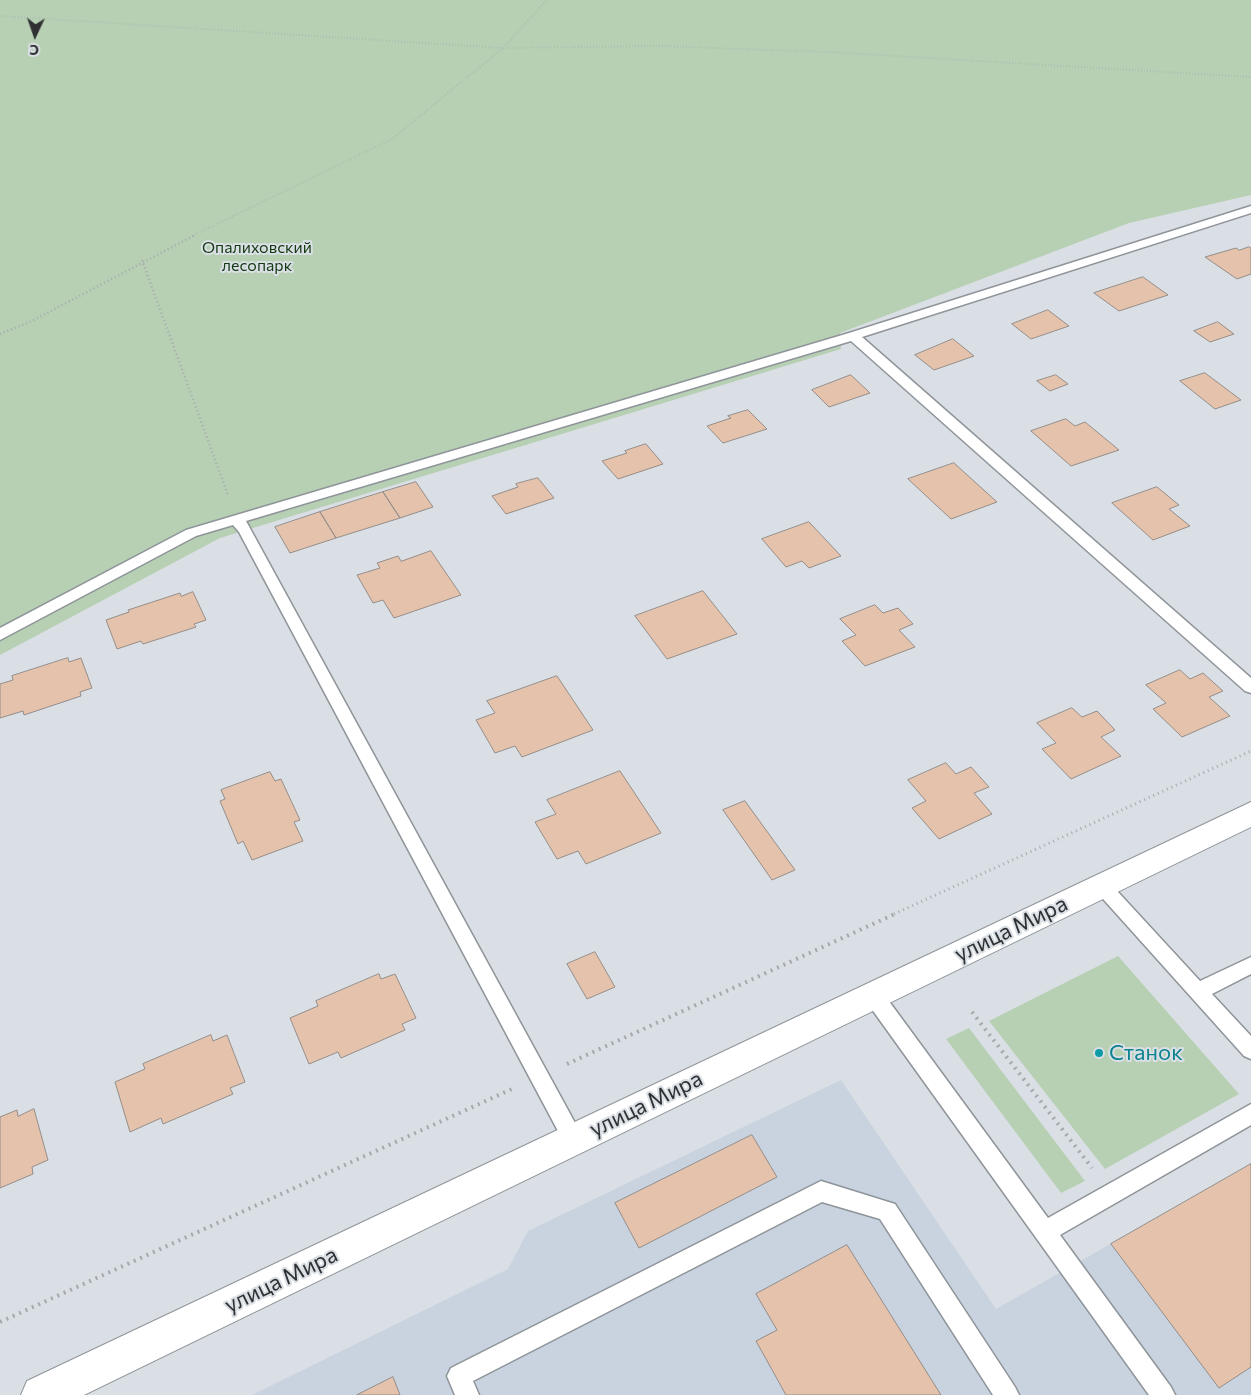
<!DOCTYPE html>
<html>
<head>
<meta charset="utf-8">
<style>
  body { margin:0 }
  #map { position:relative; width:1251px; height:1395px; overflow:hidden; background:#dadfe5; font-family:Commissioner,sans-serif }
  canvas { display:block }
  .north { position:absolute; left:10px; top:10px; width:50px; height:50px; -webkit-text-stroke:4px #dadfe5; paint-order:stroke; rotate:183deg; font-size:14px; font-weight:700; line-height:20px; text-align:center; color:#2e3032 }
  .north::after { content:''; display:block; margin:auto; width:18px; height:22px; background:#2e3032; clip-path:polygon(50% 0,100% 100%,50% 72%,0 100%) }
</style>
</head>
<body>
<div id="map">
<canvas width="1251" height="1395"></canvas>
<div class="north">С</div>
</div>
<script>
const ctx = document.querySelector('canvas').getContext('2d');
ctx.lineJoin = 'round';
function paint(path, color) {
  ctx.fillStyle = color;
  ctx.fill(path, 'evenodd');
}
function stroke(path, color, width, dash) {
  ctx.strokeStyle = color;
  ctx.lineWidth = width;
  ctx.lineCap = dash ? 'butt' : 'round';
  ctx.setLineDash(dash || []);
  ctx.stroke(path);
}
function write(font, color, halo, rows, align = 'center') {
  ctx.font = font + ' Commissioner,sans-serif';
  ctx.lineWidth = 4;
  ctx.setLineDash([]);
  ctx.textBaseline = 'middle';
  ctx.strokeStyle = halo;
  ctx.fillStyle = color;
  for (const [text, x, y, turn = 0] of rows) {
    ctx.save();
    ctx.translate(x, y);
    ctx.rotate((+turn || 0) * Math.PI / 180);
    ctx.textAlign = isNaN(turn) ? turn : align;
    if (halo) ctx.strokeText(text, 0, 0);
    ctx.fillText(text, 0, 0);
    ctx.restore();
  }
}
const built = new Path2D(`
  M 841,1080 L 996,1309 L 1251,1164 L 1251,1395 L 252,1395 L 508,1269 L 528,1231 Z`);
const green = new Path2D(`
  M 0,0 L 1251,0 L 1251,195 L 1129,223 L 840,333 L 841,349 L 220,538 L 0,655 Z
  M 1118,956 L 1239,1094 L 1105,1169 L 989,1021 Z
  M 969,1028 L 1085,1181 L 1061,1193 L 946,1039 Z`);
const building = new Path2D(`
  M 1249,247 L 1251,248 L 1251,274 L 1237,279 L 1205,257 L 1236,248 L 1239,250 Z
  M 1143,277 L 1168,295 L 1119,311 L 1094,293 Z
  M 1048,310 L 1069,326 L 1031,339 L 1012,324 Z
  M 1218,322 L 1234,334 L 1210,342 L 1194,331 Z
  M 953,339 L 974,356 L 934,370 L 915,355 Z
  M 1205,373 L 1241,400 L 1215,409 L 1180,381 Z
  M 851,375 L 870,393 L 829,407 L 812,390 Z
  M 1056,375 L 1068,384 L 1050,391 L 1037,381 Z
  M 748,410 L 767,429 L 723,443 L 707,426 L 731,418 L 728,416 Z
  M 1066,419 L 1075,426 L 1085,422 L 1119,450 L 1071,466 L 1031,431 Z
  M 646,444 L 663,464 L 618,479 L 602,461 L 627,453 L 625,451 Z
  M 954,463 L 997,502 L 951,519 L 908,479 Z
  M 538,478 L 554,498 L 506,514 L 492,496 L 518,487 L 516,484 Z
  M 416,482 L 433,507 L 400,518 L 383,492 Z
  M 1157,487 L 1179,505 L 1169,509 L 1190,526 L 1153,540 L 1112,503 Z
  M 383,492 L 400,518 L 336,538 L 320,512 Z
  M 320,512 L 336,538 L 290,553 L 275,527 Z
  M 809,522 L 841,556 L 809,568 L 802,561 L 786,567 L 762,539 Z
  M 431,551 L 461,595 L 394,618 L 383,600 L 373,603 L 357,575 L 380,568 L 377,563 L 398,556 L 401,561 Z
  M 703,591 L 737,634 L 667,659 L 635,616 Z
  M 193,592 L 206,620 L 194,624 L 196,627 L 143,644 L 141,641 L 117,649 L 106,620 L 129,612 L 128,610 L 180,593 L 181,596 Z
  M 875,605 L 883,613 L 898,608 L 913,624 L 899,630 L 915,647 L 865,666 L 842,641 L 856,635 L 840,619 Z
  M 68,658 L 69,662 L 81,658 L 92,688 L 80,692 L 81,696 L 24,715 L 23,711 L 0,718 L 0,684 L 13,680 L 12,676 Z
  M 1180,670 L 1190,679 L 1203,673 L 1223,691 L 1209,697 L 1230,716 L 1182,737 L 1153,709 L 1166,703 L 1146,685 Z
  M 557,676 L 593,730 L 522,757 L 515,746 L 495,753 L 476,720 L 495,713 L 487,701 Z
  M 1072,708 L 1082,717 L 1097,711 L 1115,730 L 1101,737 L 1121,756 L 1071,779 L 1042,749 L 1056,743 L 1037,723 Z
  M 946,763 L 956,774 L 971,767 L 989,787 L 974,793 L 992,814 L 939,839 L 912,808 L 926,801 L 908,780 Z
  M 620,771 L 661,833 L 586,864 L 578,851 L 557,859 L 535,822 L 556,814 L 547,800 Z
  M 270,772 L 275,781 L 281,779 L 300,820 L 294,822 L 303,841 L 252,860 L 243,841 L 238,844 L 220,801 L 225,799 L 221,790 Z
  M 745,801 L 795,870 L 772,880 L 723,810 Z
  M 595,952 L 615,987 L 587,999 L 567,964 Z
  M 379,974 L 381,979 L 395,974 L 416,1018 L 402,1024 L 405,1030 L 341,1058 L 338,1052 L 309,1064 L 290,1018 L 318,1006 L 316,1001 Z
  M 211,1035 L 213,1041 L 227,1035 L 245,1082 L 230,1088 L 233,1094 L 163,1124 L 161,1118 L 130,1132 L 115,1082 L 145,1069 L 143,1064 Z
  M 34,1109 L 48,1160 L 32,1167 L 33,1174 L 0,1188 L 0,1117 L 17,1110 L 18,1116 Z
  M 752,1135 L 777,1177 L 639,1248 L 615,1203 Z
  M 1251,1164 L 1251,1367 L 1219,1388 L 1111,1244 Z
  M 847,1245 L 941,1395 L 786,1395 L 756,1341 L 777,1330 L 756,1294 Z
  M 393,1377 L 400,1395 L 357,1395 Z`);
const pathFar3 = new Path2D(`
  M 0,16 L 503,48 L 658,46 L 828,52 L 1251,77
  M 192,236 L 392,139 L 503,48 L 547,0`);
const pathFar2 = new Path2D(`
  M 142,260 L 228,495
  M 0,334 L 32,321 L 195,235`);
const pathFar1 = new Path2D(`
  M 894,914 L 1251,751`);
const path = new Path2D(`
  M 972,1012 L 1092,1168
  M 567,1064 L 897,913
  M 0,1322 L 512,1089`);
const service = new Path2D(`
  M 1251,206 L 1251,213 L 862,337 L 1251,678 L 1251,693 L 1245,691 L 851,341 L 246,521 L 580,1132 L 583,1139 L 580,1146 L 573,1149 L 566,1146 L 239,532 L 233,525 L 196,536 L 0,640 L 0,628 L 186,530 L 849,333 Z
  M 1101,878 L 1107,880 L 1200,981 L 1251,957 L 1251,974 L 1212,994 L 1251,1036 L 1251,1059 L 1244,1056 L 1095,890 L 1092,885 L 1095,880 Z
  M 873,987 L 880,989 L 1048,1218 L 1251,1104 L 1251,1125 L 1060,1235 L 1171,1387 L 1175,1395 L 1149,1395 L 866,1001 L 863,995 L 866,989 Z
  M 821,1181 L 895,1204 L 1015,1387 L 1019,1395 L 993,1395 L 880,1219 L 822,1202 L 473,1381 L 479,1395 L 455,1395 L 447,1376 L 451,1368 Z`);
const tertiary = new Path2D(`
  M 1251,802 L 1251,827 L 84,1395 L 21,1395 L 27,1381 Z`);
const markers = [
  [1099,1053,5,"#0f9aa8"]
];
const farParknames = [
  ["Опалиховский",257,248],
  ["лесопарк",257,266]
];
const nearStreetnames = [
  ["улица Мира",1011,929,-26],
  ["улица Мира",646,1104,-26],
  ["улица Мира",281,1280,-26]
];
const nearCulturenames = [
  ["Станок",1109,1053]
];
paint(built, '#c8d3df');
paint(green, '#b7d0b4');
paint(building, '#e5c2ab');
stroke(building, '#948d89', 1);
stroke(service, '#8e9499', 3);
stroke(tertiary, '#8e9499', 2);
stroke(pathFar3, '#a5a9ae', 2, [0.5, 2.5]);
stroke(pathFar2, '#a5a9ae', 2.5, [1, 3]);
stroke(pathFar1, '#a5a9ae', 3, [1, 4]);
stroke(path, '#a5a9ae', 4, [2, 5]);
paint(service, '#fff');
paint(tertiary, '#fff');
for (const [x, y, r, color] of markers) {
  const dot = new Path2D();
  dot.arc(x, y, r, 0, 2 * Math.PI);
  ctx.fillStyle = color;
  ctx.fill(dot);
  stroke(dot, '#dadfe5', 2);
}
write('16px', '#143a11', '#dadfe5', farParknames);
write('22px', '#2e3032', '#dadfe5', nearStreetnames);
write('22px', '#0d838f', '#dadfe5', nearCulturenames, 'left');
</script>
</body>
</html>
